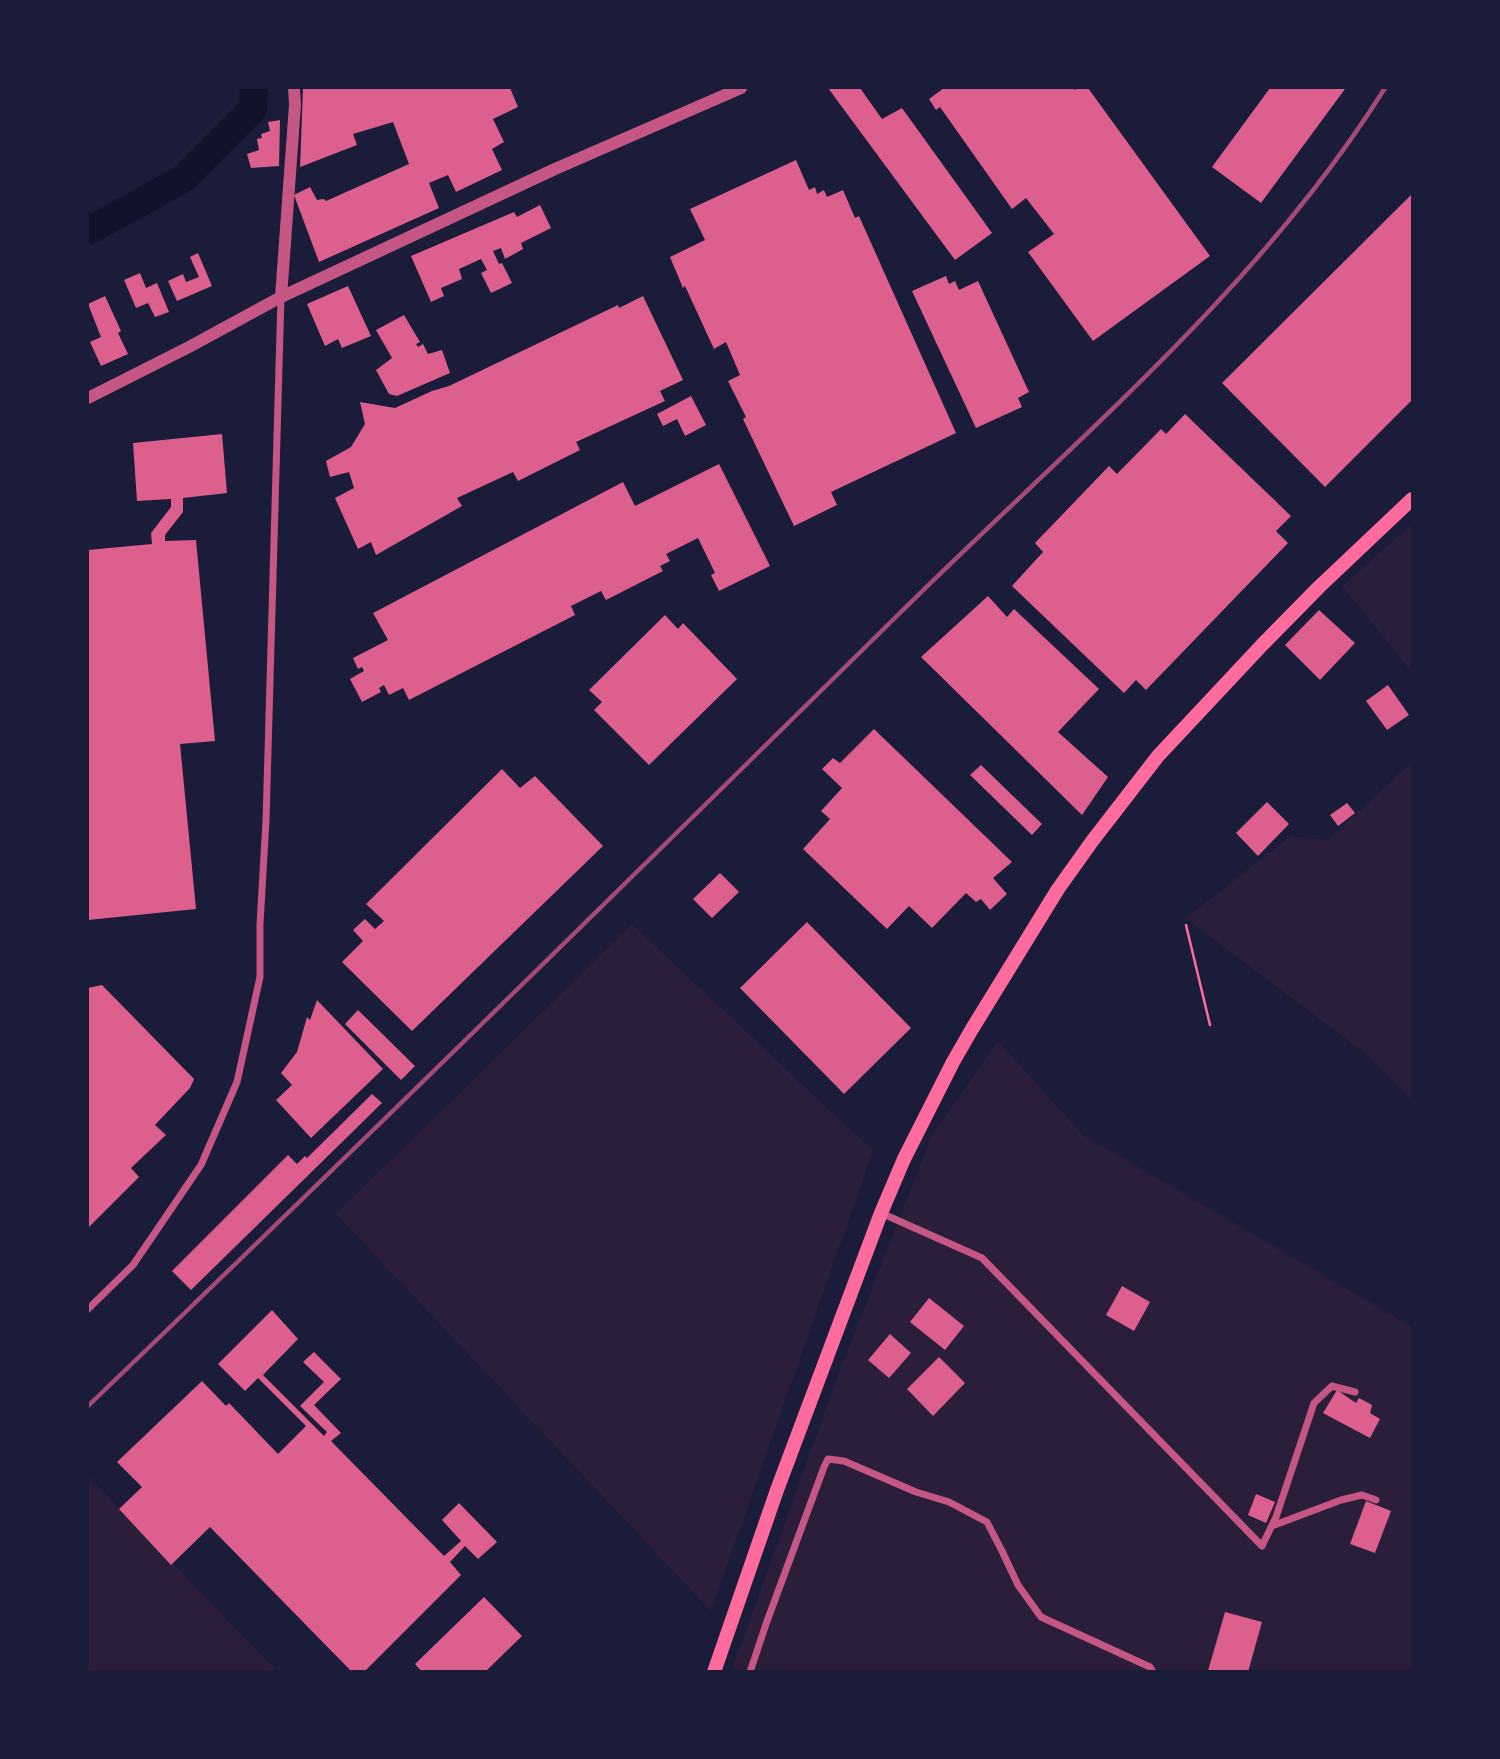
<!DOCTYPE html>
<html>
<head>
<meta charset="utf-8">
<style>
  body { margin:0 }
  #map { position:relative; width:1500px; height:1759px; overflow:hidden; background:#1b1b3a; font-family:Spectral,serif }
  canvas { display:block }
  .frame { position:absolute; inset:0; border:89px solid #1b1b3a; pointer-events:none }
</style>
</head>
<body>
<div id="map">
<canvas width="1500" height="1759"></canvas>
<div class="frame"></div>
</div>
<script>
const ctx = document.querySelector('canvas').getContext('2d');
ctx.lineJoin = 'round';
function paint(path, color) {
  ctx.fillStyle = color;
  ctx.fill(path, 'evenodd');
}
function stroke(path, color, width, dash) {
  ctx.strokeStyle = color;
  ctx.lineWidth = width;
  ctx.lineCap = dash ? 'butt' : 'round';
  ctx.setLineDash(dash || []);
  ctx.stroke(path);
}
const green = new Path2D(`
  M 1412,524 L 1412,672 L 1342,586 Z
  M 1412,762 L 1412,1101 L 1368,1056 L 1186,918 L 1291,836 L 1328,840 Z
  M 632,924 L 873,1151 L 711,1611 L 336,1214 Z
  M 998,1041 L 1083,1135 L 1412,1327 L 1412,1671 L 731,1672 L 838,1375 L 932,1135 Z
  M 88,1476 L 277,1671 L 88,1671 Z`);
const river = new Path2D(`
  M 88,231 L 183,179 L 253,109 L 254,88`);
const building = new Path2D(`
  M 303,88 L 510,88 L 518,107 L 493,119 L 504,142 L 492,149 L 502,170 L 456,192 L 448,175 L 429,183 L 439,208 L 319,262 L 294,195 L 310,187 L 317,200 L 324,199 L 326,201 L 409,164 L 393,122 L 353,134 L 357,145 L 300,167 Z
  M 828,88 L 860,88 L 882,119 L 902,108 L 992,233 L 955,260 Z
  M 944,88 L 1073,88 L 1075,90 L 1078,88 L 1088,88 L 1210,256 L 1093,341 L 1028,252 L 1054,234 L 1026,198 L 1012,209 L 940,107 L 936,110 L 929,99 Z
  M 1270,88 L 1343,88 L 1345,89 L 1261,203 L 1212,167 Z
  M 280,120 L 279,166 L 251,168 L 247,154 L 259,150 L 257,139 L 262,138 L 261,134 L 270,131 L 268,122 Z
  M 796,160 L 809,190 L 815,187 L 817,194 L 824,190 L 827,197 L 843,190 L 855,218 L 859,216 L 956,433 L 831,492 L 837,505 L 794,526 L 743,419 L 746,417 L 728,381 L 740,375 L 726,342 L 714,349 L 685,286 L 683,288 L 670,257 L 705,240 L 690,209 Z
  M 1412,194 L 1412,400 L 1325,487 L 1222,383 Z
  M 540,205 L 551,228 L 521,243 L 523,249 L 505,259 L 501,248 L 493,251 L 499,264 L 502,263 L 512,283 L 491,293 L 481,273 L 487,270 L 481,259 L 459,269 L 462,279 L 441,288 L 444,296 L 431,302 L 411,256 L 514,212 L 517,217 Z
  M 198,253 L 212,286 L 177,301 L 168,281 L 183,274 L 186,282 L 199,277 L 190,257 Z
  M 140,273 L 146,288 L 157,283 L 169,312 L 155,317 L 148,303 L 136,308 L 124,280 Z
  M 946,276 L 949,284 L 955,281 L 959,290 L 978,281 L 1029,392 L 1018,398 L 1022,407 L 976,428 L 912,291 Z
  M 348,286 L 371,336 L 342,348 L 338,339 L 325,346 L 307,304 Z
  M 105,296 L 121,331 L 118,333 L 128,354 L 101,366 L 90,342 L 101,337 L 88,304 Z
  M 643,296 L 683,380 L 660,391 L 665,401 L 576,442 L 580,450 L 518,481 L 513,472 L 457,498 L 462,506 L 376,555 L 371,542 L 358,549 L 335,498 L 354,488 L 349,472 L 330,477 L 326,461 L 351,447 L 365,424 L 360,402 L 395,408 L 432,391 L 449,386 L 618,305 L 619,308 Z
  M 404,315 L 420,342 L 416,344 L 418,347 L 423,344 L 428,354 L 442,350 L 450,373 L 397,396 L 389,394 L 376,370 L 392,358 L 376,330 Z
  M 691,396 L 706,425 L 685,436 L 677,419 L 663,426 L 657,414 Z
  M 1185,414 L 1291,516 L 1276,531 L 1288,543 L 1146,690 L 1136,680 L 1124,693 L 1012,586 L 1043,552 L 1035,543 L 1109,466 L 1117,474 L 1161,429 L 1166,434 Z
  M 222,434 L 227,493 L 183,498 L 183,512 L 165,535 L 165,541 L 196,540 L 215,741 L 180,744 L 196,909 L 88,920 L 88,550 L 152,544 L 151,533 L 171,507 L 171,499 L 137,501 L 133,443 Z
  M 719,464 L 770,566 L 719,591 L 711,575 L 715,573 L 698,538 L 666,554 L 670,561 L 660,566 L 663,571 L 606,600 L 601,591 L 571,606 L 575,615 L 409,700 L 403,688 L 389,695 L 384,685 L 379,688 L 381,692 L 362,702 L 350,679 L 364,671 L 362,667 L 358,669 L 353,658 L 388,640 L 373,613 L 623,482 L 635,506 Z
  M 988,596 L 1007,617 L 1014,609 L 1099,689 L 1058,732 L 1108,777 L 1082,815 L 921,657 Z
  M 1319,610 L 1355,643 L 1320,680 L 1285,645 Z
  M 665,615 L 678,629 L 683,623 L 737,679 L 649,765 L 594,710 L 602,702 L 589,690 Z
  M 1388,685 L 1409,715 L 1387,730 L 1366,701 Z
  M 874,729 L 1012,862 L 993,878 L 1007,894 L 990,910 L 981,899 L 976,902 L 966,893 L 932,928 L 909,906 L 887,929 L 803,849 L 830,819 L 821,811 L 842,788 L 822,769 L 833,758 L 840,763 Z
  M 981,765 L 1042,824 L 1032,835 L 970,775 Z
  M 502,769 L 520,788 L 535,776 L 603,846 L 412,1031 L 342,962 L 363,941 L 353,930 L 365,919 L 375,929 L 384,921 L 366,904 Z
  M 1267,802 L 1289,824 L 1258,856 L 1236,833 Z
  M 1347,803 L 1355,813 L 1338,826 L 1330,815 Z
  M 720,873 L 739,892 L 712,918 L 693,899 Z
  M 807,922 L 911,1028 L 844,1094 L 740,988 Z
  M 102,985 L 194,1079 L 190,1088 L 155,1125 L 166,1135 L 131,1168 L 139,1177 L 88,1228 L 88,988 Z
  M 317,1000 L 383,1069 L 311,1138 L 276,1100 L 292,1085 L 281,1073 L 297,1052 L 307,1017 L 310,1020 Z
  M 358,1010 L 415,1066 L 401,1080 L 345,1024 Z
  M 372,1094 L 382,1103 L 191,1290 L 172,1271 L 288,1155 L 297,1164 L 305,1156 L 307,1158 Z
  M 1122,1286 L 1150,1302 L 1134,1331 L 1106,1315 Z
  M 929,1298 L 964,1326 L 945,1350 L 910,1322 Z
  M 272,1310 L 298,1339 L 263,1375 L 324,1436 L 327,1432 L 300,1406 L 324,1382 L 303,1362 L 314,1352 L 341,1379 L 314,1405 L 341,1433 L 331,1441 L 444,1556 L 461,1541 L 442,1520 L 459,1503 L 497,1542 L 478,1559 L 465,1546 L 450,1562 L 461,1575 L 364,1672 L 352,1672 L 210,1527 L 171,1565 L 119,1509 L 142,1487 L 117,1462 L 202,1381 L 226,1406 L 229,1403 L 278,1454 L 306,1426 L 258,1378 L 245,1391 L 218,1364 Z
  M 890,1334 L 911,1353 L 889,1378 L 868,1360 Z
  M 939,1357 L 965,1383 L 933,1416 L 907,1389 Z
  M 1337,1390 L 1356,1403 L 1359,1398 L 1372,1405 L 1370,1413 L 1380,1419 L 1370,1438 L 1323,1413 Z
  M 1256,1494 L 1275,1502 L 1266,1523 L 1248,1515 Z
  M 1366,1501 L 1391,1511 L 1375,1553 L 1350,1544 Z
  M 484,1597 L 522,1636 L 485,1672 L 422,1672 L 415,1664 Z
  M 1225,1612 L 1262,1622 L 1248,1672 L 1208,1671 Z`);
const path = new Path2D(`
  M 1186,925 L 1210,1025`);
const minor = new Path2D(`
  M 881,1213 L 982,1258 L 1262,1546 L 1276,1517 L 1314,1403 L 1332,1386 L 1355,1392
  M 88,1309 L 133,1265 L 201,1165 L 237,1082 L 260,977 L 260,924 L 266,821 L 281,297
  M 1272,1526 L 1341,1500 L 1362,1495 L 1376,1500
  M 750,1672 L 766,1624 L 824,1467 L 828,1459 L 844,1461 L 916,1492 L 949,1502 L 987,1522 L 1002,1551 L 1018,1585 L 1041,1617 L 1150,1667 L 1153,1672`);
const tertiary = new Path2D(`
  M 281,297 L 295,105 L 294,88
  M 88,398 L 189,347 L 281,297 L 555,169 L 741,88`);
const secondary = new Path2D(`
  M 714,1672 L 777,1490 L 881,1213 L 904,1159 L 953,1062 L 972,1029 L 1058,889 L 1093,840 L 1158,756 L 1262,645 L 1319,587 L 1412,499`);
const rail = new Path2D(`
  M 88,1406 C 363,1142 635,874 907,606 C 1074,441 1259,289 1385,88`);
paint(green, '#2a1e3b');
stroke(river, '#12122b', 28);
paint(building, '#dd5f8e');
stroke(path, '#ff6b9d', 2.5);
stroke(minor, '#c65784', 7);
stroke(tertiary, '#c65784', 12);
stroke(secondary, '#ff6b9d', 14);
stroke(rail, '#a44b75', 4.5);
</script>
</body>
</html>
